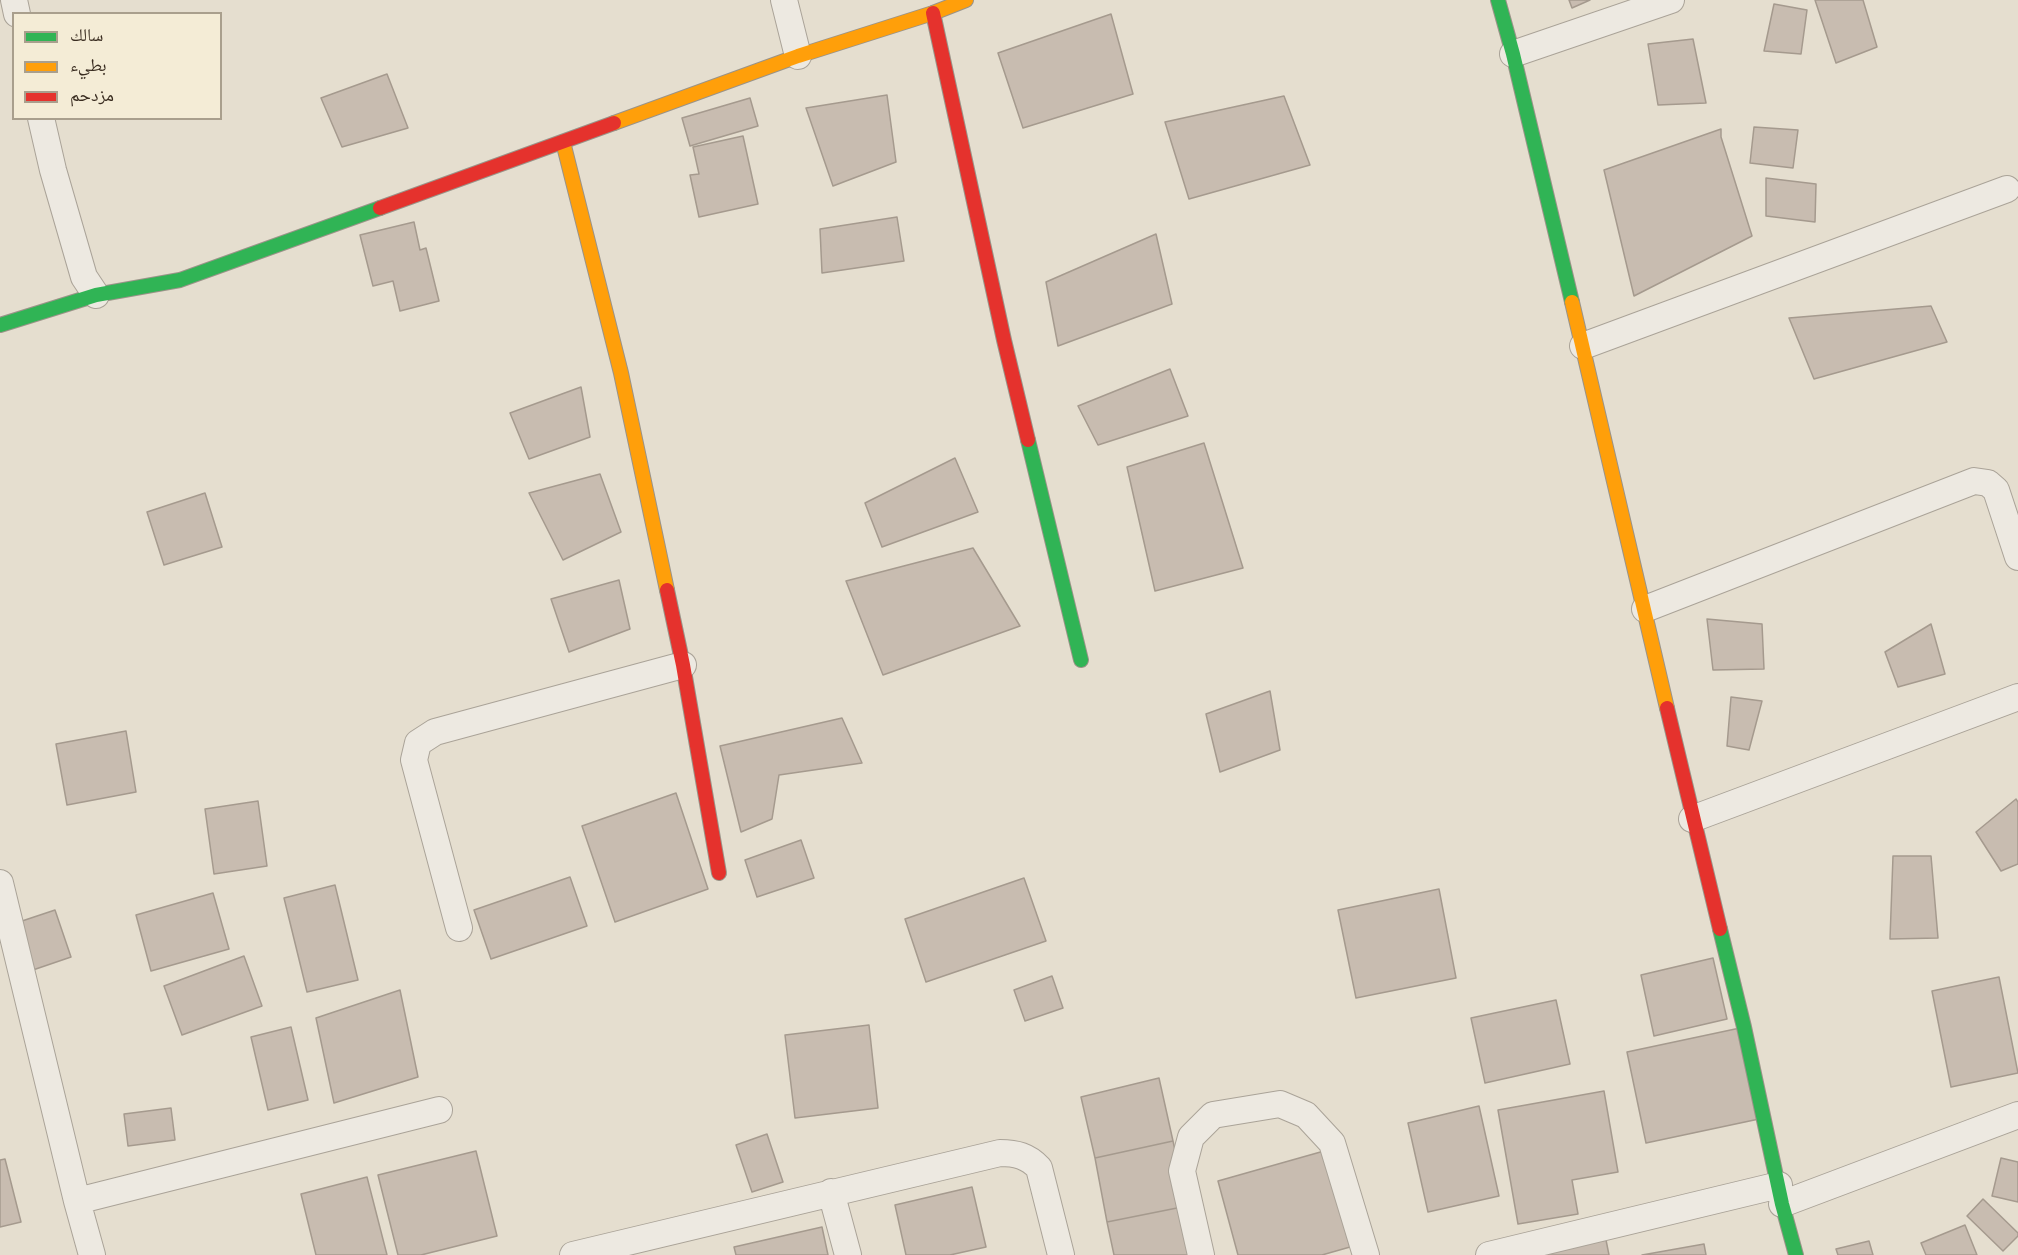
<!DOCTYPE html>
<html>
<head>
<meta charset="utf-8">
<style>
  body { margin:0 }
  #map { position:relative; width:2018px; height:1255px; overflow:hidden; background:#e5decf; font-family:Merriweather,"Noto Naskh Arabic",serif }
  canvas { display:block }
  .legend { position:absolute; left:12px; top:12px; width:210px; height:108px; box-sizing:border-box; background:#f4ecd6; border:2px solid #a99f8d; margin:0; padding:8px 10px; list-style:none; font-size:18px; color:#392c20 }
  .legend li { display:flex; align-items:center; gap:12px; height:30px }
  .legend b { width:30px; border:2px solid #a99f8d }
</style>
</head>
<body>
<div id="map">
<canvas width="2018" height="1255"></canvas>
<ul class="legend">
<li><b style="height:8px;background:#30b455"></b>سالك</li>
<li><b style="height:8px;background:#ff9f0a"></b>بطيء</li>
<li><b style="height:8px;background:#e5322d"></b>مزدحم</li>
</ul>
</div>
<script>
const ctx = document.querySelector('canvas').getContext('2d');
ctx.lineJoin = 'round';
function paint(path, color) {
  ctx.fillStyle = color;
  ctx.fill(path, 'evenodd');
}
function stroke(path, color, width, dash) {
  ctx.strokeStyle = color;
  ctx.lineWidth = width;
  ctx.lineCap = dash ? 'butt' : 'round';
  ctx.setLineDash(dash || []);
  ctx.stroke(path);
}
const building = new Path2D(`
  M 1569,0 L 1590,0 L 1572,8 Z
  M 1815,0 L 1863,0 L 1877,47 L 1836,63 Z
  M 1774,4 L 1807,10 L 1801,54 L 1764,51 Z
  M 1111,14 L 1133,94 L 1023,128 L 998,53 Z
  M 1693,39 L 1706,103 L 1658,105 L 1648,44 Z
  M 387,74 L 408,128 L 342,147 L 321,98 Z
  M 887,95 L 896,162 L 833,186 L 806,108 Z
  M 1284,96 L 1310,165 L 1189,199 L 1165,122 Z
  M 750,98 L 758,126 L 690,146 L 682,118 Z
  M 1754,127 L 1798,130 L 1793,168 L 1750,163 Z
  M 1721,129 L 1721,137 L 1752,236 L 1634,296 L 1604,170 Z
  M 743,136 L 758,204 L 699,217 L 690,175 L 699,174 L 693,147 Z
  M 1766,178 L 1816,184 L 1815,222 L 1766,216 Z
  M 897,217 L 904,261 L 822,273 L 820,229 Z
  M 414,222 L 420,250 L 426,248 L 439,301 L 400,311 L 393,281 L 373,286 L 360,235 Z
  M 1156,234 L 1172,304 L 1058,346 L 1046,282 Z
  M 1931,306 L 1947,342 L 1814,379 L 1789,318 Z
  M 1170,369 L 1188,416 L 1098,445 L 1078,406 Z
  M 581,387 L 590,437 L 529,459 L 510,413 Z
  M 1204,443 L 1243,568 L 1155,591 L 1127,467 Z
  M 955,458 L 978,512 L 882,547 L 865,503 Z
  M 600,474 L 621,532 L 563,560 L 529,493 Z
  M 205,493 L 222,547 L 164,565 L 147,512 Z
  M 973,548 L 1020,626 L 883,675 L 846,581 Z
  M 619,580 L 630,629 L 569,652 L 551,599 Z
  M 1707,619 L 1762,624 L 1764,669 L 1713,670 Z
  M 1931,624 L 1945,674 L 1898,687 L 1885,652 Z
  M 1270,691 L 1280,750 L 1220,772 L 1206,714 Z
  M 1731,697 L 1762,701 L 1749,750 L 1727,746 Z
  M 842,718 L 862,763 L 779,775 L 772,819 L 741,832 L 720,746 Z
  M 126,731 L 136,792 L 67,805 L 56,744 Z
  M 676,793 L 708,889 L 615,922 L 582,826 Z
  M 2016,799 L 2018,802 L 2018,864 L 2001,871 L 1976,832 Z
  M 258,801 L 267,866 L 214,874 L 205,809 Z
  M 801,840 L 814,878 L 757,897 L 745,860 Z
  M 1893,856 L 1931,856 L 1938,938 L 1890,939 Z
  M 570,877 L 587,926 L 491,959 L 474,910 Z
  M 1024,878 L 1046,941 L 926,982 L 905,919 Z
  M 335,885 L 358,980 L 307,992 L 284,898 Z
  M 1439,889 L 1456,978 L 1356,998 L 1338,910 Z
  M 213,893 L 229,949 L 151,971 L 136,915 Z
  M 55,910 L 71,957 L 30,971 L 13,924 Z
  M 244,956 L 262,1006 L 182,1035 L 164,986 Z
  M 1713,958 L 1727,1019 L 1654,1036 L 1641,975 Z
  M 1052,976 L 1063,1008 L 1025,1021 L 1014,990 Z
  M 1999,977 L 2018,1073 L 1951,1087 L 1932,991 Z
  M 400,990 L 418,1077 L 334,1103 L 316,1018 Z
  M 1556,1000 L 1570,1064 L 1485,1083 L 1471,1018 Z
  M 869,1025 L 878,1108 L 795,1118 L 785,1035 Z
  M 291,1027 L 308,1100 L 268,1110 L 251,1037 Z
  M 1740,1028 L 1759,1119 L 1646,1143 L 1627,1052 Z
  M 1159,1078 L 1173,1141 L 1095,1158 L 1081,1097 Z
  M 1604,1091 L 1618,1172 L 1572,1180 L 1578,1214 L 1518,1224 L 1498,1110 Z
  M 1479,1106 L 1499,1196 L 1428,1212 L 1408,1123 Z
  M 171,1108 L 175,1140 L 128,1146 L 124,1114 Z
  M 767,1134 L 783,1182 L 752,1192 L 736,1145 Z
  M 1173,1141 L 1187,1206 L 1107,1222 L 1095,1158 Z
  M 476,1151 L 497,1236 L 421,1255 L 398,1255 L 378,1175 Z
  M 1324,1151 L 1350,1247 L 1322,1255 L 1238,1255 L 1218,1181 Z
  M 2001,1158 L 2018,1162 L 2018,1202 L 1992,1196 Z
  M 5,1159 L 21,1222 L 0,1227 L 0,1160 Z
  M 367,1177 L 387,1255 L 316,1255 L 301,1194 Z
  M 972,1187 L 986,1247 L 950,1255 L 906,1255 L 895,1205 Z
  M 1983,1199 L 2018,1233 L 2018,1236 L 2003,1251 L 1967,1216 Z
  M 1187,1206 L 1196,1255 L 1114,1255 L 1107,1222 Z
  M 1965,1225 L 1977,1255 L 1926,1255 L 1921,1243 Z
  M 822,1227 L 828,1255 L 736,1255 L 734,1247 Z
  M 1606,1240 L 1609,1255 L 1530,1255 Z
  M 1869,1241 L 1873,1255 L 1838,1255 L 1836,1249 Z
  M 1704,1244 L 1706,1255 L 1642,1255 Z`);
const street = new Path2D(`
  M 14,0 L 17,14
  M 784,0 L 798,56
  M 1513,54 L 1671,0
  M 41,118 L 53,170 L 84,277 L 96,295
  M 1583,346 L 2007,189
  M 1645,609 L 1974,481 L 1988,483 L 1996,490 L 2018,557
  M 1692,819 L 2018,697
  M 0,883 L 77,1201 L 92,1255
  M 459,928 L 414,760 L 418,743 L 435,732 L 683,665
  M 831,1192 L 848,1255
  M 77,1201 L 439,1110
  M 1782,1204 L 2018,1115
  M 573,1255 L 1000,1153 C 1016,1153 1028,1156 1039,1168 L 1061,1255
  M 1201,1255 L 1182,1171 L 1191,1137 L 1213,1115 L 1280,1104 L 1306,1115 L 1332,1143 L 1366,1255
  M 1489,1255 L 1779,1185`);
const fast = new Path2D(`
  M 1498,0 L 1513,54 L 1572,302
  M 0,325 L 96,295 L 180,280 L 380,208
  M 1028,440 L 1081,660
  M 1720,929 L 1744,1027 L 1782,1204 L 1796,1255`);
const slow = new Path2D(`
  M 614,123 L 798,56 L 933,13 L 966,0
  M 563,142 L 621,373 L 667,590
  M 1572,302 L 1667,708`);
const jam = new Path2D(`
  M 933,13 L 1004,340 L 1028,440
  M 380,208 L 614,123
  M 667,590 L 683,665 L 719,873
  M 1667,708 L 1720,929`);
paint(building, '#c8bcb0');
stroke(building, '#a59a8e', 1.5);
stroke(street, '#aaa398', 28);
stroke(fast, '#9a9388', 16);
stroke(slow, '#9a9388', 16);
stroke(jam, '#9a9388', 16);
stroke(street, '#ede9e1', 26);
stroke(fast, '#30b455', 14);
stroke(slow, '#ff9f0a', 14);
stroke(jam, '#e5322d', 14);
</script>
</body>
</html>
